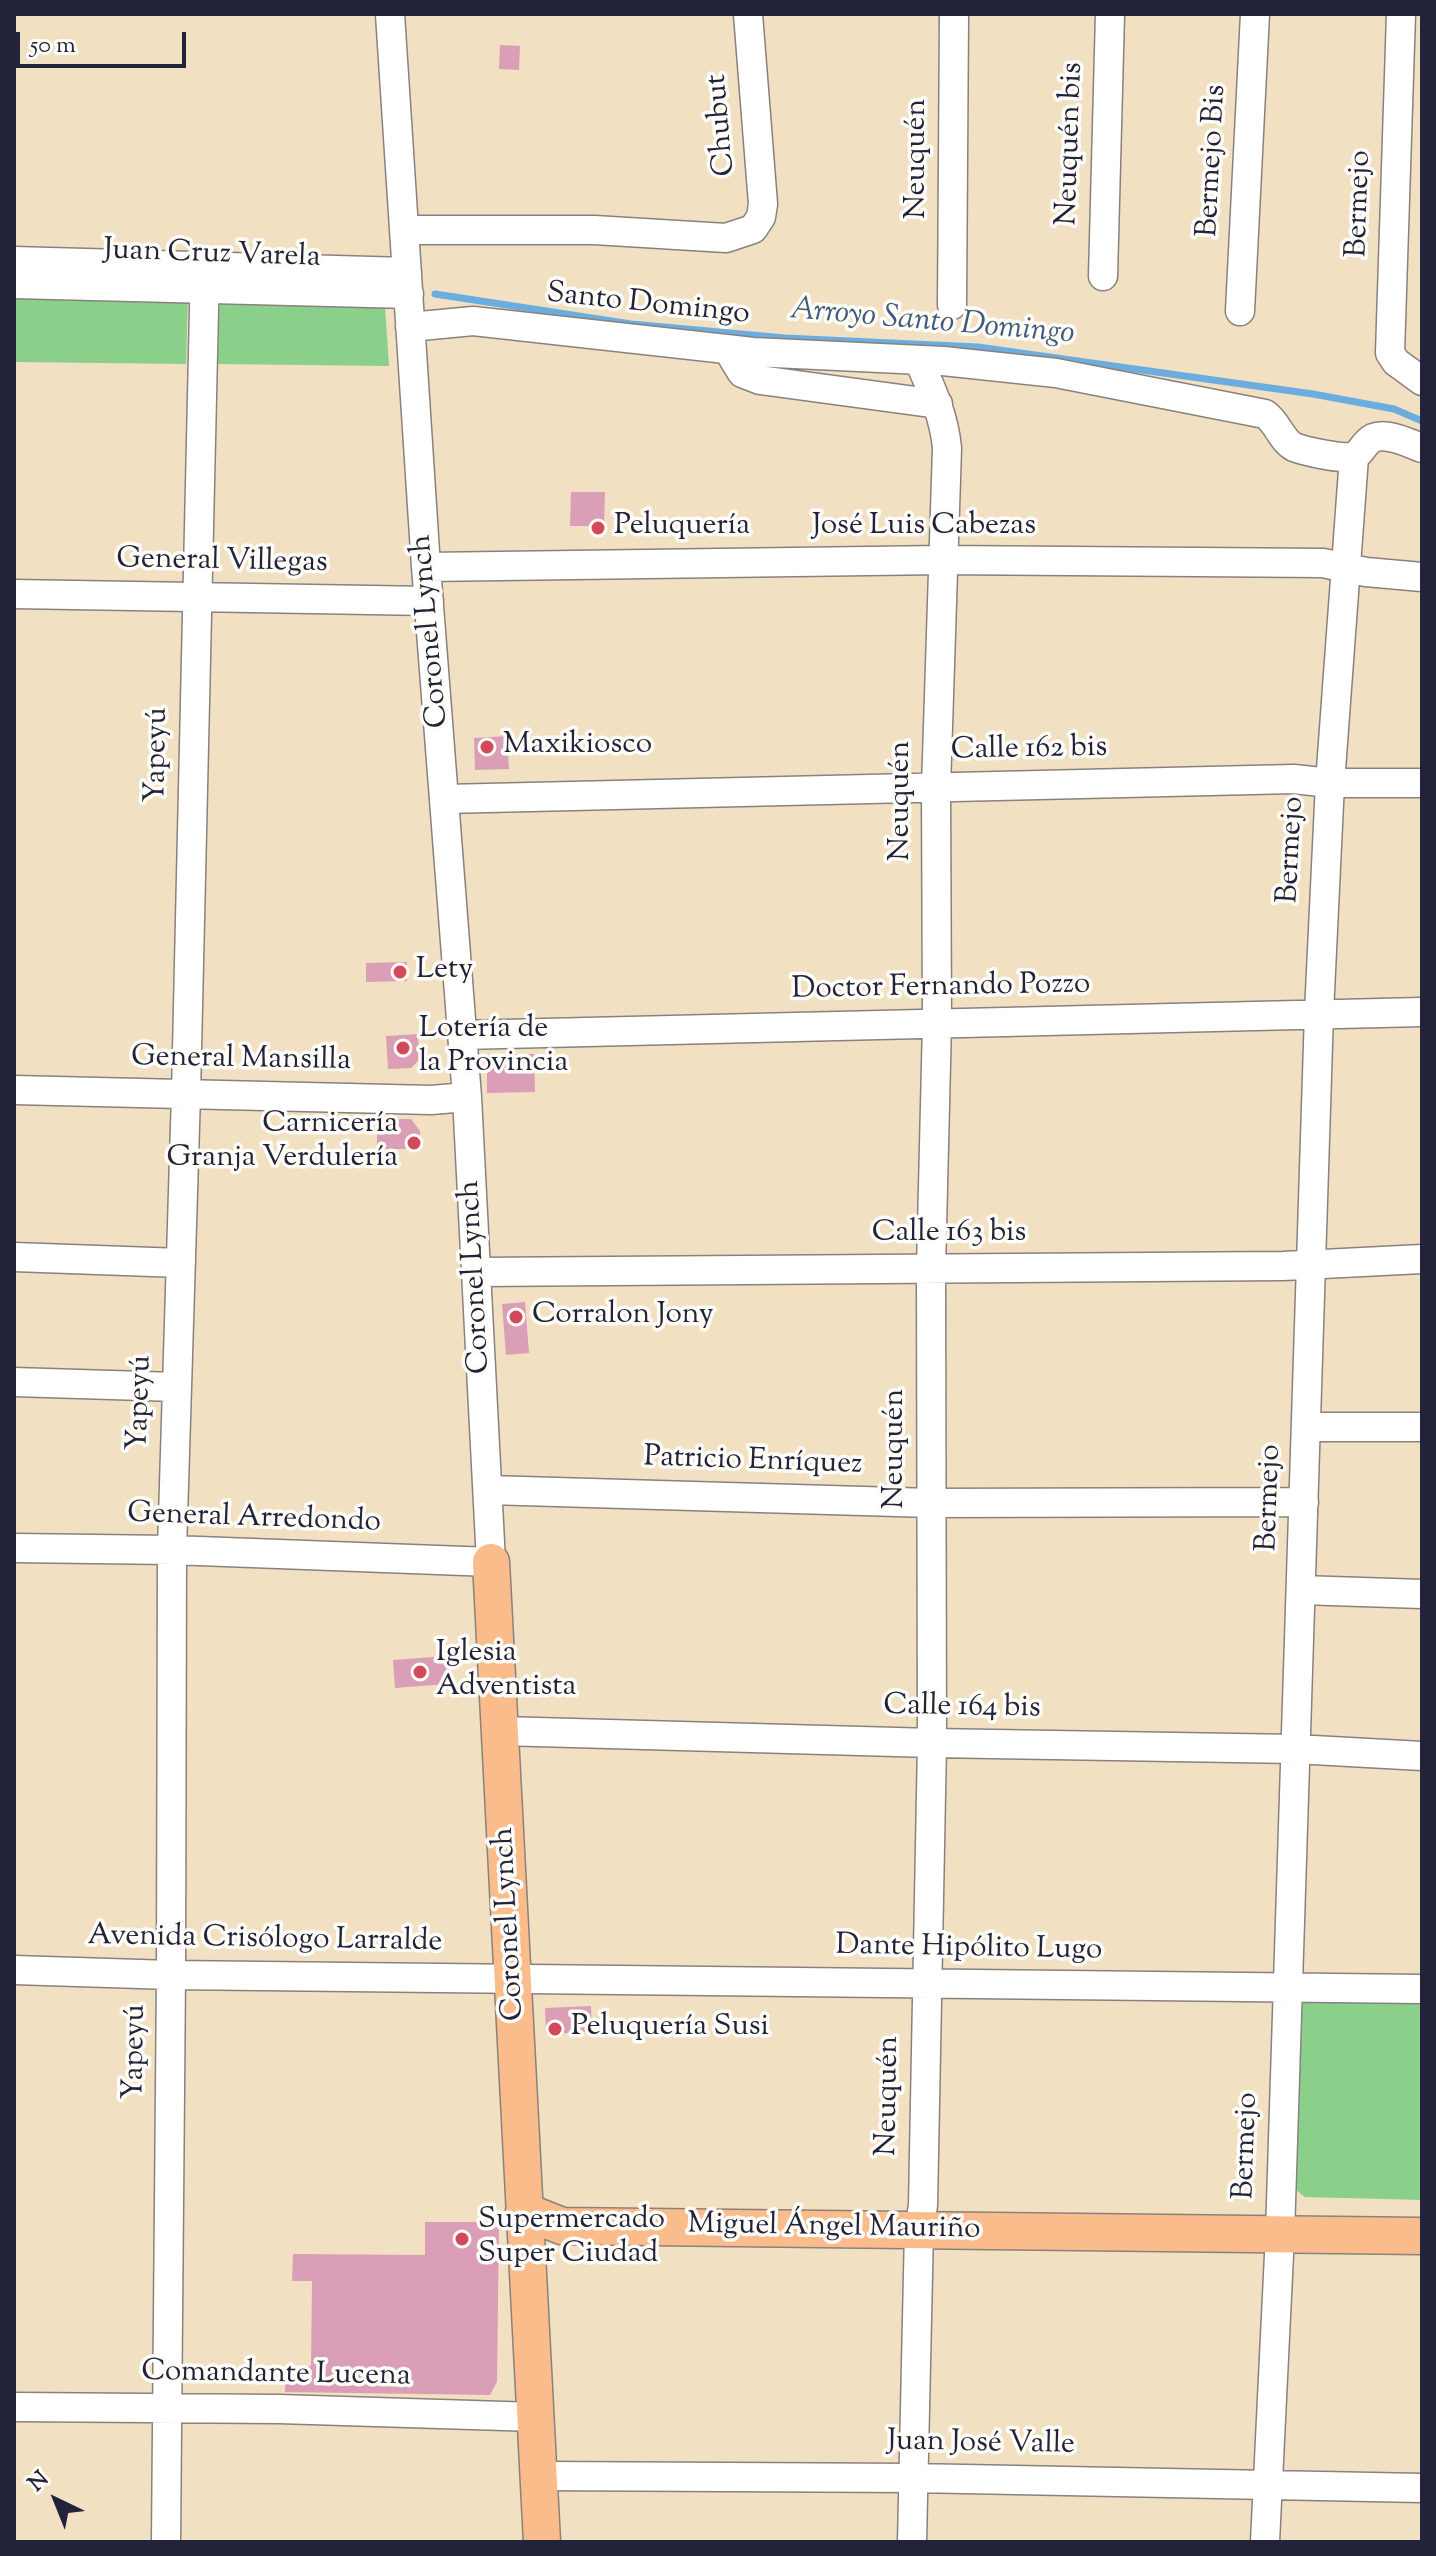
<!DOCTYPE html>
<html>
<head>
<meta charset="utf-8">
<style>
  body { margin:0 }
  #map { position:relative; width:1436px; height:2556px; overflow:hidden; background:#f2e0c2; font-family:"Sorts Mill Goudy",serif }
  canvas { display:block }
  .frame { position:absolute; inset:0; border:16px solid #22223b; pointer-events:none }
  .north { position:absolute; left:16px; top:2460px; width:80px; height:80px; -webkit-text-stroke:6px #fdfcf7; paint-order:stroke; rotate:317deg; font-size:22px; font-weight:700; line-height:32px; text-align:center; color:#22223b }
  .north::after { content:''; display:block; margin:auto; width:28px; height:36px; background:#22223b; clip-path:polygon(50% 0,100% 100%,50% 72%,0 100%) }
  .scale { position:absolute; left:16px; top:32px; width:170px; height:36px; box-sizing:border-box; border:4px solid #22223b; border-top:0; padding-left:10px; font-size:24px; line-height:28px; white-space:nowrap; color:#22223b; -webkit-text-stroke:6px #fdfcf7; paint-order:stroke }
</style>
</head>
<body>
<div id="map">
<canvas width="1436" height="2556"></canvas>
<div class="frame"></div>
<div class="north">N</div>
<div class="scale">50 m</div>
</div>
<script>
const ctx = document.querySelector('canvas').getContext('2d');
ctx.lineJoin = 'round';
function paint(path, color) {
  ctx.fillStyle = color;
  ctx.fill(path, 'evenodd');
}
function stroke(path, color, width, dash) {
  ctx.strokeStyle = color;
  ctx.lineWidth = width;
  ctx.lineCap = dash ? 'butt' : 'round';
  ctx.setLineDash(dash || []);
  ctx.stroke(path);
}
function write(font, color, halo, rows, align = 'center') {
  ctx.font = font + ' "Sorts Mill Goudy",serif';
  ctx.lineWidth = 7;
  ctx.setLineDash([]);
  ctx.textBaseline = 'middle';
  ctx.strokeStyle = halo;
  ctx.fillStyle = color;
  for (const [text, x, y, turn = 0] of rows) {
    ctx.save();
    ctx.translate(x, y);
    ctx.rotate((+turn || 0) * Math.PI / 180);
    ctx.textAlign = isNaN(turn) ? turn : align;
    if (halo) ctx.strokeText(text, 0, 0);
    ctx.fillText(text, 0, 0);
    ctx.restore();
  }
}
const green = new Path2D(`
  M 14,292 L 188,298 L 186,364 L 14,362 Z
  M 220,299 L 385,306 L 389,366 L 216,364 Z
  M 1422,2000 L 1422,2200 L 1305,2197 L 1292,2187 L 1298,2001 Z`);
const stream = new Path2D(`
  M 435,294 L 631,324 L 785,338 L 978,347 L 1313,394 L 1394,409 L 1422,421`);
const building = new Path2D(`
  M 500,45 L 520,46 L 519,70 L 499,69 Z
  M 571,492 L 605,492 L 604,526 L 570,526 Z
  M 507,736 L 509,769 L 475,770 L 474,738 Z
  M 407,962 L 407,981 L 366,982 L 366,963 Z
  M 418,1034 L 419,1060 L 411,1068 L 388,1069 L 386,1036 Z
  M 487,1054 L 534,1054 L 535,1092 L 487,1093 Z
  M 377,1119 L 411,1119 L 420,1131 L 420,1149 L 377,1149 Z
  M 525,1302 L 529,1353 L 506,1355 L 502,1304 Z
  M 446,1656 L 447,1684 L 395,1688 L 393,1660 Z
  M 591,2006 L 592,2032 L 546,2034 L 545,2008 Z
  M 425,2222 L 499,2222 L 497,2382 L 490,2395 L 285,2392 L 285,2366 L 311,2366 L 312,2281 L 292,2281 L 293,2254 L 425,2255 Z`);
const minor = new Path2D(`
  M 1401,14 L 1390,353 L 1396,362 L 1422,381
  M 405,230 L 594,230 L 726,238 L 753,229 L 761,217 L 763,204 L 748,14
  M 14,261 L 407,272
  M 1103,276 L 1110,14
  M 14,284 L 409,294
  M 952,305 L 954,14
  M 1240,311 L 1255,14
  M 410,327 L 473,321 L 753,352 L 943,361 L 1056,373 L 1265,414 C 1278,423 1281,440 1294,447 C 1304,451 1348,461 1355,456 C 1362,451 1365,442 1373,438 C 1388,432 1408,443 1422,448
  M 728,350 L 742,373 L 760,380 L 938,404
  M 426,567 L 942,560 L 1323,563 L 1366,572 L 1422,577
  M 14,594 L 429,601
  M 445,799 L 1294,779 L 1330,783 L 1422,783
  M 462,1035 L 1422,1012
  M 14,1090 L 431,1100 L 467,1097
  M 14,1257 L 181,1263
  M 477,1272 L 1283,1266 L 1422,1259
  M 14,1382 L 176,1387
  M 1308,1427 L 1422,1427
  M 488,1490 L 931,1503 L 1304,1502
  M 14,1548 L 172,1550 L 491,1562 L 467,1097 L 426,567 L 390,14
  M 1301,1590 L 1422,1594
  M 501,1731 L 932,1743 L 1295,1749 L 1422,1756
  M 14,1970 L 171,1975 L 1422,1989
  M 14,2407 L 279,2409 L 536,2417
  M 539,2476 L 913,2478 L 1422,2488
  M 166,2542 L 171,1975 L 172,1550 L 186,1094 L 205,266
  M 912,2542 L 919,2230 L 923,2205 L 932,1743 L 931,1269 L 937,1023 L 936,788 L 947,448 C 944,416 932,390 919,361
  M 1265,2542 L 1280,2234 L 1319,1013 L 1330,783 L 1354,457`);
const major = new Path2D(`
  M 491,1562 L 542,2542
  M 524,2211 L 562,2226 L 1422,2236`);
const markers = [
  [598,528,8,"#d1495b"],
  [487,747,8,"#d1495b"],
  [400,972,8,"#d1495b"],
  [403,1048,8,"#d1495b"],
  [414,1143,8,"#d1495b"],
  [516,1317,8,"#d1495b"],
  [420,1672,8,"#d1495b"],
  [555,2029,8,"#d1495b"],
  [462,2239,8,"#d1495b"]
];
const streetNames = [
  ["Chubut",723,125,-95],
  ["Neuquén bis",1072,144,-88],
  ["Neuquén",919,159,-90],
  ["Bermejo Bis",1214,161,-87],
  ["Bermejo",1361,204,-88],
  ["Juan Cruz Varela",212,256,2],
  ["Santo Domingo",648,306,6],
  ["José Luis Cabezas",924,528],
  ["General Villegas",222,563,1],
  ["Coronel Lynch",432,631,-95],
  ["Calle 162 bis",1029,751,-1],
  ["Yapeyú",159,755,-89],
  ["Neuquén",903,801,-90],
  ["Bermejo",1293,850,-87],
  ["Doctor Fernando Pozzo",941,989,-1],
  ["General Mansilla",241,1061,1],
  ["Calle 163 bis",949,1235],
  ["Coronel Lynch",477,1277,-93],
  ["Yapeyú",142,1403,-88],
  ["Neuquén",897,1449,-90],
  ["Patricio Enríquez",753,1463,2],
  ["Bermejo",1271,1498,-88],
  ["General Arredondo",254,1520,2],
  ["Calle 164 bis",962,1709,1],
  ["Coronel Lynch",511,1924,-93],
  ["Avenida Crisólogo Larralde",265,1941,1],
  ["Dante Hipólito Lugo",969,1950,1],
  ["Yapeyú",137,2052,-89],
  ["Neuquén",890,2096,-89],
  ["Bermejo",1248,2146,-88],
  ["Miguel Ángel Mauriño",834,2229,1],
  ["Comandante Lucena",276,2376,1],
  ["Juan José Valle",981,2445,1]
];
const poiNames = [
  ["Peluquería",614,528],
  ["Maxikiosco",503,747],
  ["Lety",416,972],
  ["Lotería de",419,1031],
  ["la Provincia",419,1065],
  ["Carnicería",398,1126,"right"],
  ["Granja Verdulería",398,1160,"right"],
  ["Corralon Jony",532,1317],
  ["Iglesia",436,1655],
  ["Adventista",436,1689],
  ["Peluquería Susi",571,2029],
  ["Supermercado",478,2222],
  ["Super Ciudad",478,2256]
];
const waterNames = [
  ["Arroyo Santo Domingo",932,324,5]
];
paint(green, '#8ad08a');
stroke(stream, '#6cade0', 7);
paint(building, '#da9eb6');
stroke(minor, '#8a817e', 31);
stroke(major, '#8a817e', 39);
stroke(minor, '#fff', 28);
stroke(major, '#fabc8b', 36);
for (const [x, y, r, color] of markers) {
  const dot = new Path2D();
  dot.arc(x, y, r, 0, 2 * Math.PI);
  ctx.fillStyle = color;
  ctx.fill(dot);
  stroke(dot, '#fdfcf7', 3);
}
write('30px', '#22223b', '#fdfcf7', streetNames);
write('30px', '#22223b', '#fdfcf7', poiNames, 'left');
write('italic 32px', '#405a7d', '#fdfcf7', waterNames);
</script>
</body>
</html>
